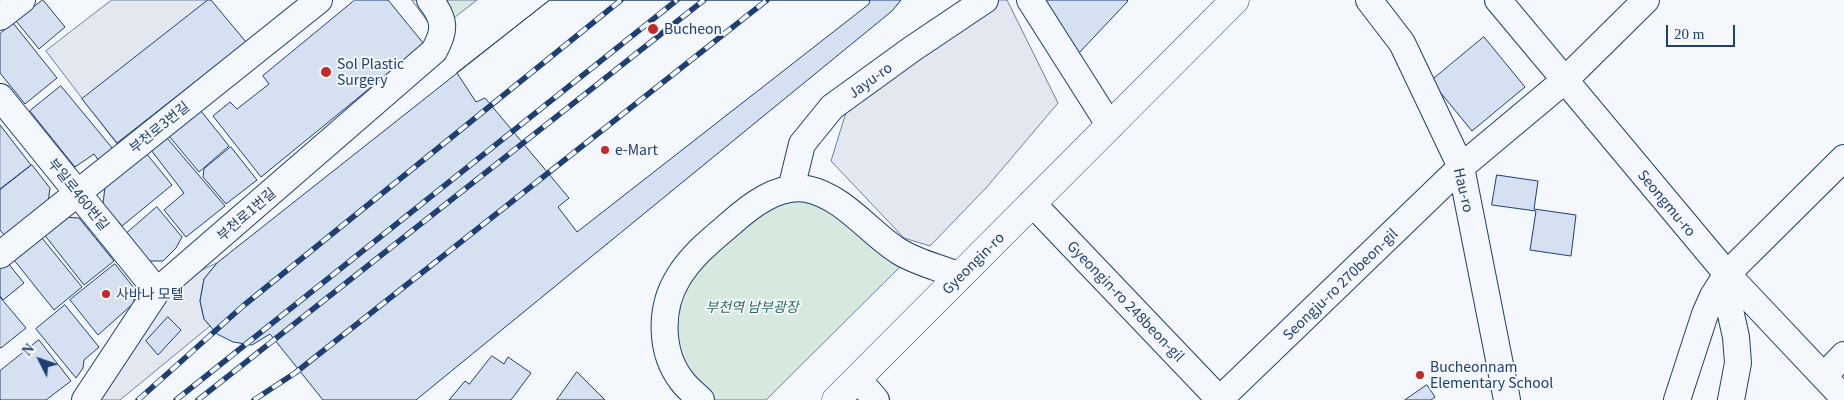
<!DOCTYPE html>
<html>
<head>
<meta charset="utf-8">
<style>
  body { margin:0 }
  #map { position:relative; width:1844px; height:400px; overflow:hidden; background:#f4f7fb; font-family:Georgia,serif }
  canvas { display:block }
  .north { position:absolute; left:15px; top:335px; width:50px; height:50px; -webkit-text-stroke:4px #f4f7fb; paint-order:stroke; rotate:311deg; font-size:14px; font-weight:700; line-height:20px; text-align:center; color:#1d3f73 }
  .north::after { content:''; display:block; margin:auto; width:18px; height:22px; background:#1d3f73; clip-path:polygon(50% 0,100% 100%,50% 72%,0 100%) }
  .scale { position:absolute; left:1666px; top:25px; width:69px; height:22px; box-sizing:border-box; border:2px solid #1d3f73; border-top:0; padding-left:6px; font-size:15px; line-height:18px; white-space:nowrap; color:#1d3f73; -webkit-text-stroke:4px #f4f7fb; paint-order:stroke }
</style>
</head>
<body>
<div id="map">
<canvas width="1844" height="400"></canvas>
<div class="north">N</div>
<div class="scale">20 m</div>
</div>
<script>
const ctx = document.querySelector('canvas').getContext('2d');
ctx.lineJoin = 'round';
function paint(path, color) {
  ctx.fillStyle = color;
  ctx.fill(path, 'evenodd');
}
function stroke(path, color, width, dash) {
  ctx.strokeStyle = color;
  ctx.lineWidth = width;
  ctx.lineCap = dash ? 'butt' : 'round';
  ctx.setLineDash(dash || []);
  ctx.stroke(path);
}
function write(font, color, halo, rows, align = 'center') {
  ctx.font = font + ' Georgia,"Noto Sans KR",serif';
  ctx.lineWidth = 4;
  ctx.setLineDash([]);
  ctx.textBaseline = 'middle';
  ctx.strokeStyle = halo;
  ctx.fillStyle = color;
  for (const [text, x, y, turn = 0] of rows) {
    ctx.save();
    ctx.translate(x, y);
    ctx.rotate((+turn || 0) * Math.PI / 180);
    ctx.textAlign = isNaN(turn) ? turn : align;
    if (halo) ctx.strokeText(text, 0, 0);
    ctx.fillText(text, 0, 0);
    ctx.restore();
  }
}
const green = new Path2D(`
  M 412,0 L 477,0 L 436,32 Z
  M 799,189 L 910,257 L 766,400 L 700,400 L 669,359 L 669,299 L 692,260 Z`);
const parking = new Path2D(`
  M 112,0 L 209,0 L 246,43 L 117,144 L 46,51 Z
  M 986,0 L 1007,0 L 1058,103 L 986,188 L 930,246 L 904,238 L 831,161 L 852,93 Z
  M 217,263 L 204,279 L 200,301 L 204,319 L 210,326 L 120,400 L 85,400 L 157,291 Z`);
const building = new Path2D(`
  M 43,0 L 65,27 L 39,49 L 16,21 Z
  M 208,0 L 211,0 L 246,42 L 117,143 L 82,99 Z
  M 355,0 L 388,0 L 424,44 L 261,177 L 213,116 L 230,102 L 237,109 L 269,84 L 263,76 Z
  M 550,0 L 901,0 L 892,11 L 416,400 L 323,400 L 270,334 L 252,345 L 233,342 L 217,334 L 204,319 L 200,301 L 204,279 L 217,263 Z
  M 550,0 L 870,0 L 869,4 L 577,232 L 558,207 L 569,198 L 485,98 L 476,102 L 457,73 Z
  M 1042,0 L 1127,0 L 1128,1 L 1078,54 Z
  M 13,23 L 57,78 L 25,104 L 0,73 L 0,34 Z
  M 1484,37 L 1525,87 L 1472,131 L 1431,81 Z
  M 61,86 L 113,149 L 99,161 L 94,154 L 75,167 L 30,111 Z
  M 201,111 L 229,146 L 199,172 L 169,136 Z
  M 0,125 L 31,165 L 0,189 Z
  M 167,138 L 225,206 L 186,237 L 164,210 L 184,193 L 151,150 Z
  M 231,147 L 257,180 L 226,204 L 203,177 L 204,169 Z
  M 146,153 L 172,185 L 122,226 L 103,204 L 105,187 Z
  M 32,165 L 50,188 L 48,203 L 6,237 L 0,230 L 0,190 Z
  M 1497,175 L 1538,181 L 1534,209 L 1576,215 L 1571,256 L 1530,250 L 1536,211 L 1492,205 Z
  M 157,207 L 182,237 L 176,248 L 163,261 L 149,261 L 127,233 Z
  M 64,217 L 79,218 L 114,261 L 84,285 L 43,233 Z
  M 42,238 L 82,287 L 54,310 L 14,260 Z
  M 7,262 L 24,283 L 3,300 L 0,296 L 0,268 Z
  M 115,264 L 134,288 L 134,303 L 98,335 L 70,300 Z
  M 0,297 L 26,328 L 1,348 L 0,347 Z
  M 65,305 L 99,347 L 84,360 L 83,368 L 76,378 L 36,329 Z
  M 168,317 L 181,330 L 158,355 L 146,341 Z
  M 39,340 L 71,381 L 46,400 L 0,400 L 0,371 Z
  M 492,356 L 504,364 L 508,357 L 531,373 L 511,400 L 449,400 L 465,381 L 469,384 Z
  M 577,372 L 605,400 L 557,400 Z
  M 1427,385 L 1435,397 L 1431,400 L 1405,400 Z`);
const minor = new Path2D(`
  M 1030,0 L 1110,126
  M 1369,0 L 1402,43 L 1461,167 L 1507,400
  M 1498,0 L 1727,274 L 1844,398
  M 0,17 L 22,0
  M 0,97 L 157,291
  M 791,189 L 802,144 L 832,107 L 912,49 L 985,0
  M 1032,203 L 1220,400
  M 0,255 L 319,0
  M 1727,274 L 1730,310 L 1736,337 L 1738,363 L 1731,400
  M 1824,376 L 1844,355
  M 858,379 L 876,400
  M 85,400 L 157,291 L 434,51 C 446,30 445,19 430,0
  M 701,400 C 695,394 687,388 682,381 C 660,353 659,309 678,278 C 691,256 711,240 730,224 C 750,206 778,184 807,189 C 845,197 869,233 900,252 C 918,263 941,268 960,276
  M 1219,400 L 1461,167 L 1565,80 L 1646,0
  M 1677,400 L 1705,314 L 1713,296 L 1727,274 L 1844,158`);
const major = new Path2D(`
  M 836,400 L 1235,0`);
const rail = new Path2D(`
  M 138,400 L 243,306 L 621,0
  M 176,400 L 677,0
  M 198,400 L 704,0
  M 254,400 L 295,373 L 767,0`);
const markers = [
  [653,29,6,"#c62828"],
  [326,72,6,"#c62828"],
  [605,150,5,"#c62828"],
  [106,294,5,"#c62828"],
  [1420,375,5,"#c62828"]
];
const poiNames = [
  ["Bucheon",664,29],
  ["Sol Plastic",337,64],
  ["Surgery",337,80],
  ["e-Mart",615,150],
  ["사바나 모텔",116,294],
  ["Bucheonnam",1430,367],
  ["Elementary School",1430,383]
];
const streetNames = [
  ["Jayu-ro",870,80,-36],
  ["부천로3번길",159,127,-39],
  ["Hau-ro",1464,190,77],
  ["부일로460번길",79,194,51],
  ["Seongmu-ro",1667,203,50],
  ["부천로1번길",246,214,-41],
  ["Gyeongin-ro",973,263,-45],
  ["Seongju-ro 270beon-gil",1340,284,-44],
  ["Gyeongin-ro 248beon-gil",1126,301,46]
];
const parkNames = [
  ["부천역 남부광장",752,307]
];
paint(green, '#d7e8df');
stroke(green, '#687fa3', 1);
paint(parking, '#e3e8f0');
stroke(parking, '#687fa3', 1);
paint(building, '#d5e0f0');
stroke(building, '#1d3f73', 1);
stroke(minor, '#1d3f73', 28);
stroke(major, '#1d3f73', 29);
stroke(minor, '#f4f7fb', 26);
stroke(major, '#f4f7fb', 28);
stroke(rail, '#1d3f73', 5.5);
stroke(rail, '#f4f7fb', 4, [11]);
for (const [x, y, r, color] of markers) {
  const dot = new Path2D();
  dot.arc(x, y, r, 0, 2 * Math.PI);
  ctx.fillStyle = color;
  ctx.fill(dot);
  stroke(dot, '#f4f7fb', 2);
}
write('14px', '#1d3f73', '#f4f7fb', poiNames, 'left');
write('14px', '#1d3f73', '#f4f7fb', streetNames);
write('italic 14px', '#2c6c60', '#f4f7fb', parkNames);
</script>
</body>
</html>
